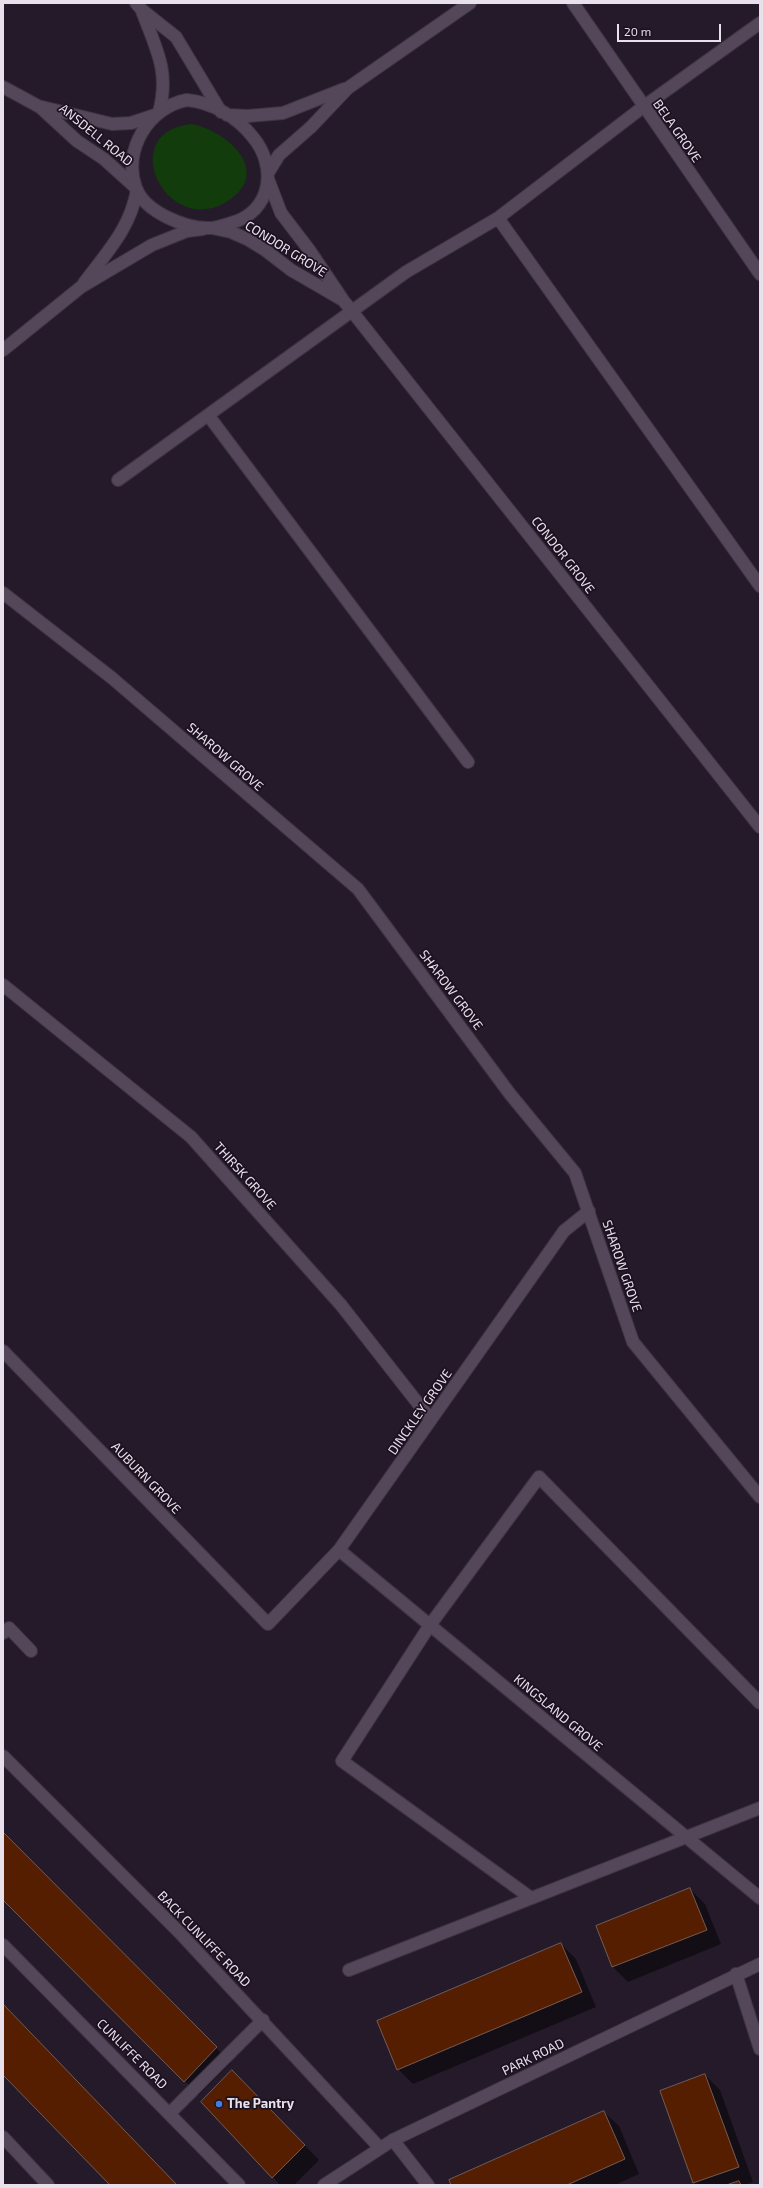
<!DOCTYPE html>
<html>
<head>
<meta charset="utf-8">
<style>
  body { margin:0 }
  #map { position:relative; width:763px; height:2188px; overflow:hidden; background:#251a2a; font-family:"Exo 2",sans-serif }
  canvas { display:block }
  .frame { position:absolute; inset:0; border:4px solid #e8e0eb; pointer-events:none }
  .scale { position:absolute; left:617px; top:24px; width:104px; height:18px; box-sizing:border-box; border:2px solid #e8e0eb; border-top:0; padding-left:5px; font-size:12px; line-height:14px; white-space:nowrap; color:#e8e0eb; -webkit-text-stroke:3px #1c1121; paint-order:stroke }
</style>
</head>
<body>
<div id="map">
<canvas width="763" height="2188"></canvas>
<div class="frame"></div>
<div class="scale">20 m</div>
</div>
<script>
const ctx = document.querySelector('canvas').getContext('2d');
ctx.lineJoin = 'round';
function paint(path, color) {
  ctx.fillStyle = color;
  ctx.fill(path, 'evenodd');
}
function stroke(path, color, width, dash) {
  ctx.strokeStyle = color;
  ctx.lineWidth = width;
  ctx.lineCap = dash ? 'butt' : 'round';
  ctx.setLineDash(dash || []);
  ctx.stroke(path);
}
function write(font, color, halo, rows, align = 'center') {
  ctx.font = font + ' "Exo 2",sans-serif';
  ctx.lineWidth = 3.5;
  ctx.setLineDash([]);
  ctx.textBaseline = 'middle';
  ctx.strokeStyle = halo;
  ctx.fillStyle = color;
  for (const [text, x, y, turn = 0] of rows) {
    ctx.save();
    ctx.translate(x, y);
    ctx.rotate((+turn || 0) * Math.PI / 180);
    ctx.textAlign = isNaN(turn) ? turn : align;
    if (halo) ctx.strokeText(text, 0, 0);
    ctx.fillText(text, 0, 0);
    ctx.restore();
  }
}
const green = new Path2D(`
  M 191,124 C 223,129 271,168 232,198 C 170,245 112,133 191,124 Z`);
const shadow = new Path2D(`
  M 3,1834 L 231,2063 L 199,2095 L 3,1898 Z
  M 690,1889 L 705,1904 L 721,1944 L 628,1982 L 613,1967 L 597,1926 Z
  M 561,1944 L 576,1959 L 596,2007 L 413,2084 L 398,2069 Z
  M 232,2071 L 319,2160 L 294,2185 L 280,2185 L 273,2177 Z
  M 705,2075 L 720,2090 L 753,2182 L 744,2185 L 696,2185 L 694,2183 L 661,2091 Z
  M 604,2112 L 619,2126 L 639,2174 L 615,2185 L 452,2185 Z`);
const building = new Path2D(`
  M 3,1832 L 217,2047 L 184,2082 L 3,1900 Z
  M 690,1888 L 707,1930 L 612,1967 L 596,1926 Z
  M 561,1943 L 582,1992 L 397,2070 L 377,2021 Z
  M 3,2004 L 177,2185 L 110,2185 L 3,2075 Z
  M 232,2070 L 305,2145 L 272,2178 L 201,2102 Z
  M 705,2074 L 739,2167 L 693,2183 L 660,2091 Z
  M 604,2111 L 625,2159 L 567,2185 L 451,2185 L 449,2180 Z
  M 739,2181 L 741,2185 L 727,2185 Z`);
const service = new Path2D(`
  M 498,218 L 760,586
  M 208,415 L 468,762
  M 118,480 L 406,272 L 498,218 L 643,107 L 760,23
  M 3,1633 L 9,1628 L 31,1651
  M 3,1756 L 179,1932 L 379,2147
  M 531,1898 L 342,1761 L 430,1625 L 539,1477 L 760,1703
  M 349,1970 L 760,1808
  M 170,2113 L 263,2020
  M 3,2137 L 48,2185
  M 393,2140 L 428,2185`);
const minor = new Path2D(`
  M 136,3 L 142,10 L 176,37 L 221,112
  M 573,3 L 760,274
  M 142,11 C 156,49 170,71 159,112
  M 3,593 L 112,678 L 358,889 L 510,1094 L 575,1173 L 633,1342 L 760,1497
  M 3,985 L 191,1137 L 341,1305 L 431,1420
  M 3,1351 L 268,1624 L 339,1550 L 564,1231 L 589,1211
  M 339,1550 L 760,1898
  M 3,1945 L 239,2185
  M 736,1974 L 760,2049`);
const tertiary = new Path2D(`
  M 268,179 L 281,213 L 310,251 L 343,300 L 760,827
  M 212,228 L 231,232 L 247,239 L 265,250 L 291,270 L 341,299
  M 84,283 C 107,252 130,229 137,190
  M 3,350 L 81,287 L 152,245 L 187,231 L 203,229`);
const secondary = new Path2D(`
  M 3,87 L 38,106 L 112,124 L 131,123 L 155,115
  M 187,100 C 211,102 237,117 252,136 C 278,166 272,212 231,223 C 224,225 217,228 210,228 C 186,229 145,212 136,188 C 122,150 149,107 187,100 Z
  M 40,107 L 77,141 L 104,159 L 135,187
  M 227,115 L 248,116 L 283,113 L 344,89
  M 268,173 L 279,155 L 311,127 L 348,88 L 470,3
  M 324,2185 L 393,2140 L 760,1964`);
const markers = [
  [219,2104,4,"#3f7fe0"]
];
const streetNames = [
  ["BELA GROVE",677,131,55],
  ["ANSDELL ROAD",96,135,39],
  ["CONDOR GROVE",286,249,32],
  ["CONDOR GROVE",563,555,52],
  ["SHAROW GROVE",225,757,41],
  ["SHAROW GROVE",451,990,53],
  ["THIRSK GROVE",245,1176,48],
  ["SHAROW GROVE",622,1266,71],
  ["DINCKLEY GROVE",420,1412,-55],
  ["AUBURN GROVE",146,1478,46],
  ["KINGSLAND GROVE",558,1713,40],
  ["BACK CUNLIFFE ROAD",204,1939,46],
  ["CUNLIFFE ROAD",132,2054,45],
  ["PARK ROAD",533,2057,-26]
];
const poiNames = [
  ["The Pantry",227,2104]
];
paint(green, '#123c0c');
paint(shadow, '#0007');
paint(building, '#561e00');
stroke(building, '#745c52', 1);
stroke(service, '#3e3543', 14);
stroke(minor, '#3e3543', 14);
stroke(tertiary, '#3e3543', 14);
stroke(secondary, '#3e3543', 14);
stroke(service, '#54475a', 12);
stroke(minor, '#54475a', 12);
stroke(tertiary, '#54475a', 12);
stroke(secondary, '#54475a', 12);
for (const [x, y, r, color] of markers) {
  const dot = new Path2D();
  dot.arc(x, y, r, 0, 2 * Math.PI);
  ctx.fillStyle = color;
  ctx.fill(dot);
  stroke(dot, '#1c1121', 1.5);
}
write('13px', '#e8e0eb', '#1c1121', streetNames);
write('bold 13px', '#e8e0eb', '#1c1121', poiNames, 'left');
</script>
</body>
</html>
